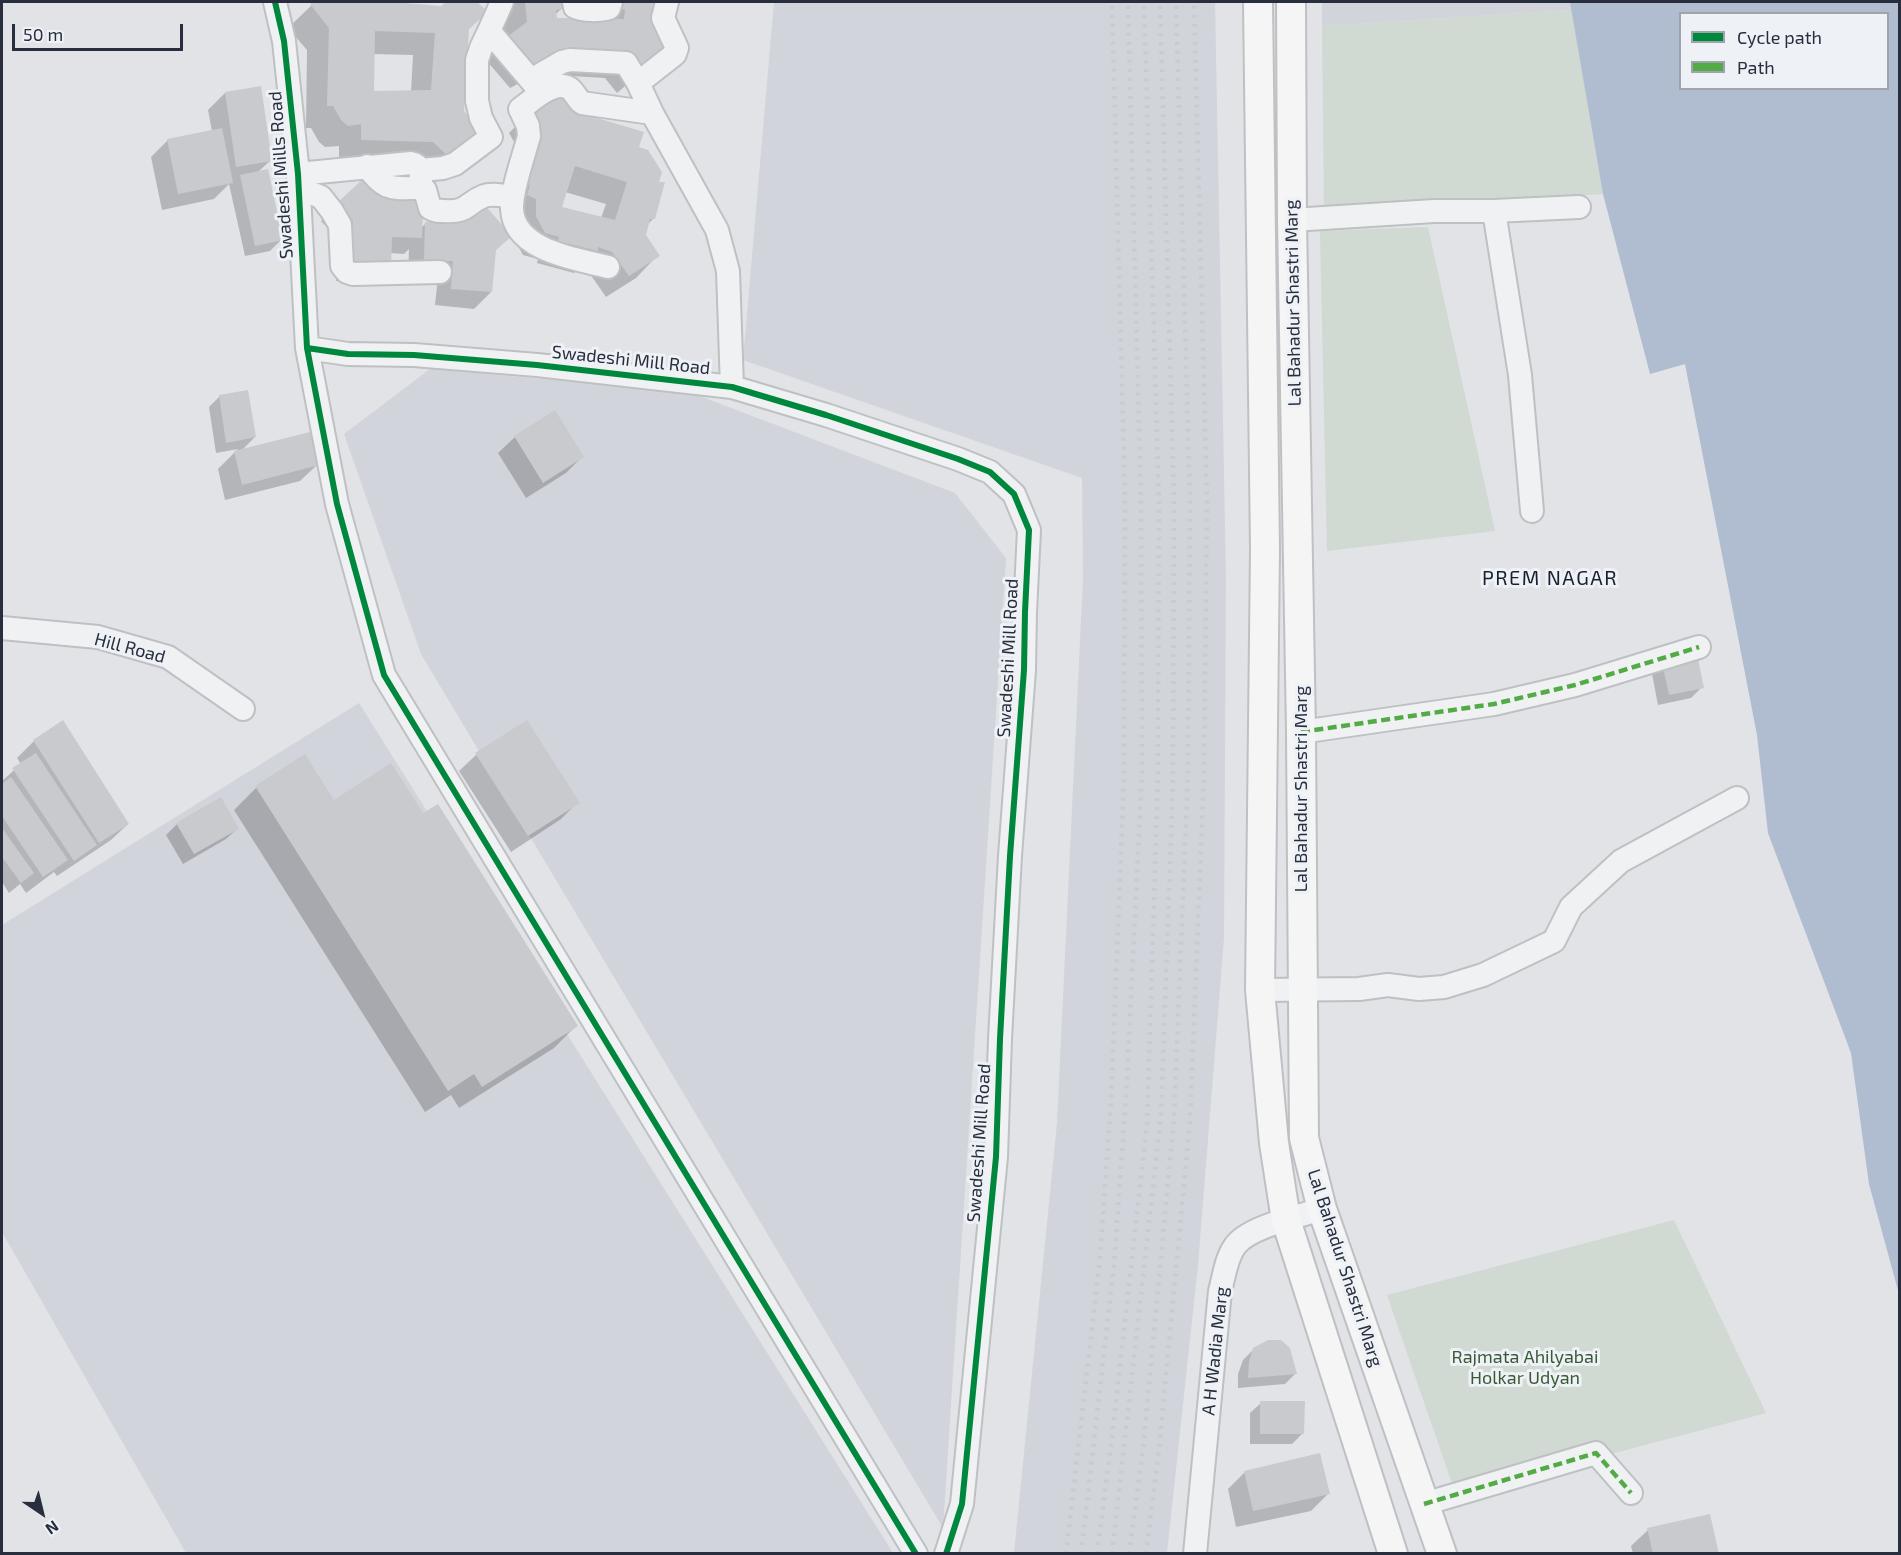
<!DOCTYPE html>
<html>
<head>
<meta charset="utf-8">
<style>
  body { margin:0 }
  #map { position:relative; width:1901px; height:1555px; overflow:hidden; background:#e1e3e6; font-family:"Exo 2",sans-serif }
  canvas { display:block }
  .frame { position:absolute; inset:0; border:3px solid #292e3e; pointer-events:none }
  .legend { position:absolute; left:1679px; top:12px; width:210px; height:78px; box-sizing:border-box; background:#eef1f5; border:2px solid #9fa3ac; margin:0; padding:8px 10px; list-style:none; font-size:18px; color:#292e3e }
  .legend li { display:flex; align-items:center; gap:12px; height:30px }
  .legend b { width:30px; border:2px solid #9fa3ac }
  .north { position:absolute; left:12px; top:1483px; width:60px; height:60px; -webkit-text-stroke:4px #eef1f5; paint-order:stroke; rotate:145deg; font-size:16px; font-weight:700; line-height:24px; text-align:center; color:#292e3e }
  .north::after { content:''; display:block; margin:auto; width:21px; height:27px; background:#292e3e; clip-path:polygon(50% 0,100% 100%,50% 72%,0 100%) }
  .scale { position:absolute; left:12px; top:24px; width:171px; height:27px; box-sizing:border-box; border:3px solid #292e3e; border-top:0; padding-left:8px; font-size:18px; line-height:21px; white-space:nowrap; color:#292e3e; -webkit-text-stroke:4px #eef1f5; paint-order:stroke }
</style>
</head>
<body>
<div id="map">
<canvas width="1901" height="1555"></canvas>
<div class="frame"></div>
<ul class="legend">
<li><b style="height:8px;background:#00873e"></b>Cycle path</li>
<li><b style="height:8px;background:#53ab46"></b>Path</li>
</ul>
<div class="north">N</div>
<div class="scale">50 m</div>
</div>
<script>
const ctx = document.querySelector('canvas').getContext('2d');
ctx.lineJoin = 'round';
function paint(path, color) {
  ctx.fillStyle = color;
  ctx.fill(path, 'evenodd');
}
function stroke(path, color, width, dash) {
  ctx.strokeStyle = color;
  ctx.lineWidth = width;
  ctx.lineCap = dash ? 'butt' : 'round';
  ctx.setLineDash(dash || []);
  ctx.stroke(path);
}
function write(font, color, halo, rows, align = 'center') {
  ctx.font = font + ' "Exo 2",sans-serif';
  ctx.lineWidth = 6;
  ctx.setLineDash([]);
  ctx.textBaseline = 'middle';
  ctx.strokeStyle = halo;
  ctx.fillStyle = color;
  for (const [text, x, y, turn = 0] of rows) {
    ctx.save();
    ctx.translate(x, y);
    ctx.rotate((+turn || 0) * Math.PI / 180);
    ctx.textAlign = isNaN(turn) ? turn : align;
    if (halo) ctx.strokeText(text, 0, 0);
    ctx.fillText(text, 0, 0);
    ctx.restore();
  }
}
const built = new Path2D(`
  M 774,2 L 1215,2 L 1226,579 L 1224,938 L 1198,1265 L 1167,1553 L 1014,1553 L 1057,1123 L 1083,578 L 1082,478 L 743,360 Z
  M 1322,2 L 1570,2 L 1572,10 L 1322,26 Z
  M 430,369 L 689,392 L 955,493 L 1006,558 L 943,1528 L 421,654 L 344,434 Z
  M 359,703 L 893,1553 L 186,1553 L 2,1232 L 2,925 Z`);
const green = new Path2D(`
  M 1572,10 L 1603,194 L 1423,206 L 1324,208 L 1322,26 Z
  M 1428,227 L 1495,531 L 1327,551 L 1320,231 Z
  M 1674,1220 L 1766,1413 L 1456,1495 L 1387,1295 Z`);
const water = new Path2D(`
  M 1570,2 L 1899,2 L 1899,1294 L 1869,1184 L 1851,1053 L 1768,833 L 1757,735 L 1685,364 L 1650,374 L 1603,194 ZM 1680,14 L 1888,14 L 1888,88 L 1680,88 Z`);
const shadow = new Path2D(`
  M 315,2 L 378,2 L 441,8 L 448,2 L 475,2 L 485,12 L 467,31 L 459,156 L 410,163 L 339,161 L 339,146 L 325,147 L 319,142 L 311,128 L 306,128 L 307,50 L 288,28 ZM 373,54 L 413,55 L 411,91 L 373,92 Z
  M 510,2 L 562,2 L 562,8 L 555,15 L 556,20 L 596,20 L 607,2 L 656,2 L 646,68 L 617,93 L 605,78 L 537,74 L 510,88 L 486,60 L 505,41 L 502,9 Z
  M 225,93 L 270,161 L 258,172 L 281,240 L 270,251 L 245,256 L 229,184 L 214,199 L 162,210 L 151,157 L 168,140 L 212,131 L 208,110 Z
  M 531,111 L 576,114 L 637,148 L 653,219 L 647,225 L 644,235 L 658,255 L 636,278 L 606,297 L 590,274 L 577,269 L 574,273 L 537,263 L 538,259 L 523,255 L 514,239 L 519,151 L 509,133 ZM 565,192 L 606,204 L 601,218 L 560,208 Z
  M 379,197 L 421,228 L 426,223 L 495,251 L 491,292 L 474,309 L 435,305 L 438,277 L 408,277 L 409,249 L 404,254 L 390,253 L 373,282 L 336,281 L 337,238 L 321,221 L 338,205 Z
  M 220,396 L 255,437 L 241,451 L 317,465 L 300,481 L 225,500 L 218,469 L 238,449 L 216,453 L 209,407 Z
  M 515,437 L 582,457 L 566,473 L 526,498 L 498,453 Z
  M 1663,663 L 1702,687 L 1691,698 L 1658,705 L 1652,674 Z
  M 527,722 L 578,802 L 561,819 L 511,852 L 459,771 L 476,755 Z
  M 34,741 L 128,824 L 111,840 L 57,876 L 54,872 L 26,893 L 20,884 L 9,893 L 2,882 L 2,781 L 21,764 L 17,758 Z
  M 305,756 L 334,802 L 423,815 L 576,1026 L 554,1048 L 459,1108 L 451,1095 L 425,1112 L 234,810 L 256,788 Z
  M 177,824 L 237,829 L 226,839 L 183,864 L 166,835 Z
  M 1254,1349 L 1296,1373 L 1285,1384 L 1238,1388 L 1238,1374 L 1243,1360 Z
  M 1261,1403 L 1303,1433 L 1292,1444 L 1250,1444 L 1250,1413 Z
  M 1245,1472 L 1328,1494 L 1311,1511 L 1236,1527 L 1228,1489 Z
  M 1648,1530 L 1717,1554 L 1633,1554 L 1631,1546 Z`);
const building = new Path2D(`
  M 313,2 L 393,2 L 441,6 L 446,2 L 477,2 L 488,12 L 469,29 L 464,111 L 484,134 L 452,160 L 433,142 L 361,140 L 361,124 L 348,126 L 341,120 L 333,106 L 327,106 L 329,28 L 310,4 ZM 375,31 L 435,33 L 431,90 L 374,91 Z
  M 525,2 L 564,2 L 564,9 L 556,10 L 557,18 L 624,19 L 625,9 L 617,10 L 617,2 L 657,2 L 670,46 L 641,72 L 533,66 L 507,37 L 527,22 Z
  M 261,86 L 272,161 L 236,167 L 225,92 Z
  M 564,90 L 577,112 L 644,132 L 639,147 L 648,150 L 662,172 L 659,182 L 665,182 L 655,219 L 650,219 L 646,235 L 660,256 L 629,276 L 612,252 L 598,247 L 598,251 L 558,241 L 559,237 L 545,233 L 536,216 L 536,199 L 527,195 L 530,185 L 525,183 L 541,128 L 530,110 ZM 575,166 L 627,182 L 615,220 L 562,207 Z
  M 222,128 L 233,183 L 178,194 L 167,139 Z
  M 268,169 L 283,240 L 255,246 L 240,175 Z
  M 364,178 L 380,196 L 423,197 L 422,238 L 392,237 L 391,266 L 352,265 L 353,221 L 336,204 Z
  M 483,203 L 512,236 L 496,250 L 492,292 L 451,289 L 453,261 L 424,261 L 425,222 L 460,222 Z
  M 248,390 L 256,437 L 226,443 L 219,395 Z
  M 555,410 L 584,457 L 543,483 L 514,436 Z
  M 310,432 L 319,465 L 242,485 L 234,451 Z
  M 1697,654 L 1704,688 L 1669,695 L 1662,662 Z
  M 63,720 L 129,824 L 99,843 L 33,740 Z
  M 527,720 L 580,803 L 528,836 L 475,753 Z
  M 36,753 L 97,845 L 74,861 L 12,768 Z
  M 305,754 L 334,800 L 391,763 L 423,813 L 438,804 L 578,1026 L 482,1087 L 474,1074 L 448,1091 L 255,786 Z
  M 11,777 L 68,860 L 43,877 L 2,816 L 2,784 Z
  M 221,797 L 239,829 L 194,854 L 176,823 Z
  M 2,828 L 34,873 L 21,883 L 2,857 Z
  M 1268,1340 L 1281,1340 L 1290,1348 L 1297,1374 L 1248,1378 L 1249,1362 L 1253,1348 Z
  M 1260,1401 L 1305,1401 L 1304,1434 L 1260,1434 Z
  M 1320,1453 L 1330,1494 L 1253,1511 L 1244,1471 Z
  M 1710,1514 L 1719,1554 L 1653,1554 L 1647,1528 Z`);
const minor = new Path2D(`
  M 275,2 L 284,41 L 298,174 L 307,348 L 337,504 L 384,675 L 916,1554
  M 502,2 L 489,31 L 541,92
  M 574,2 L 575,7 C 584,11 600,11 609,8 L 611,2
  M 531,80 L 562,62 L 570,60 L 626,63 L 638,83
  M 652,113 L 638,83 L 675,54 L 677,48 L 663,18 L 667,2
  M 367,166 C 385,192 392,188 421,188 L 425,190 L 430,208 C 435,211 438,211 444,211 C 468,213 466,203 484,196 C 492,193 504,196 513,197
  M 421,170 L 443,168 L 455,164 L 491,137 L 481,118 L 477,101 L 477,60 L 481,48 L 489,31
  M 298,174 L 411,163 C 422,165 421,175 421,184
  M 299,188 L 321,197 L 332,211 L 340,225 L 342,266 L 347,272 L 353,274 L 440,272
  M 1494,211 L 1520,375 L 1532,511
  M 1292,220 L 1434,211 L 1494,211 L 1579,207
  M 608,267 C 577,259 514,251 512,209 C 511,191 524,155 529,136 L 528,126 L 520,109 C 532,101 553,79 569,88 C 574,91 577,99 582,103 L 652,113 L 717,230 L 728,271 L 732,387
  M 307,348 L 348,354 L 414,355 L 537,365 L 732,387 L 826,415 L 958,459 L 990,472 L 1014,494 L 1029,530 L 1025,612 L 1024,670 L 1010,856 L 1000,1039 L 996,1157 L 962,1504 L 946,1554
  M 2,628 L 98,637 L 168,657 L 243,709
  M 1301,732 L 1494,704 L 1575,685 L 1699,647
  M 1260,990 L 1359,989 L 1388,985 L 1419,989 L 1444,987 L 1483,975 L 1554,941 L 1571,907 L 1621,861 L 1737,798
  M 1424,1504 L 1596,1453 L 1631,1493
  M 1195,1554 L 1220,1291 C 1224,1277 1226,1258 1235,1246 C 1248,1227 1300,1216 1322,1209`);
const major = new Path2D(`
  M 1258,2 L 1265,549 L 1260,990 L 1274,1143 L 1286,1220 L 1393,1554
  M 1291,2 L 1292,220 L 1301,732 L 1304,1138 L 1322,1209 L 1442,1554`);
const rail = new Path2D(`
  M 1066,1554 L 1100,1258 L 1111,1102 L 1124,776 L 1125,501 L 1112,2
  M 1081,1554 L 1114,1265 L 1126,1097 L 1142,773 L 1141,505 L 1128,2
  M 1097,1554 L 1112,1437 L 1147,1124 L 1158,772 L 1159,501 L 1144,2
  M 1112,1554 L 1161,1116 L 1173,779 L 1174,498 L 1160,2
  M 1129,1554 L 1143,1449 L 1174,1119 L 1188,771 L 1190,500 L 1176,2
  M 1146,1554 L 1159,1449 L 1190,1121 L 1204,772 L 1207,502 L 1194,2`);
const quiet = new Path2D(`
  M 1301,732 L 1494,704 L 1575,685 L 1699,647
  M 1424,1504 L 1596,1453 L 1631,1493`);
const cycleway = new Path2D(`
  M 275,2 L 284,41 L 298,174 L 307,348 L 337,504 L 384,675 L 916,1554
  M 307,348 L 348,354 L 414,355 L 537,365 L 732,387 L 826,415 L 958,459 L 990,472 L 1014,494 L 1029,530 L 1025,612 L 1024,670 L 1010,856 L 1000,1039 L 996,1157 L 962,1504 L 946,1554`);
const streetNames = [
  ["Swadeshi Mills Road",281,175,-94],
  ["Lal Bahadur Shastri Marg",1293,303,-91],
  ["Swadeshi Mill Road",631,360,6],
  ["Hill Road",130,648,15],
  ["Swadeshi Mill Road",1008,658,-87],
  ["Lal Bahadur Shastri Marg",1301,789,-90],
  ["Swadeshi Mill Road",979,1143,-86],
  ["Lal Bahadur Shastri Marg",1345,1268,72],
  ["A H Wadia Marg",1215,1351,-84]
];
const parkNames = [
  ["Rajmata Ahilyabai",1525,1357],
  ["Holkar Udyan",1525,1378]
];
const neighbourhoodNames = [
  ["PREM NAGAR",1550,578]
];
paint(built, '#d1d4da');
paint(green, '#d0d9d2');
paint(water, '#b0bcd0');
paint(shadow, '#0003');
paint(building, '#c8cace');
stroke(minor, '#bec0c3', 26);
stroke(major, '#bec0c3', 32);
stroke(minor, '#f0f1f3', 22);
stroke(major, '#f5f5f6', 28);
stroke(rail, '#cacbce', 4.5, [3, 6]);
stroke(quiet, '#53ab46', 4.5, [9, 4.5]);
stroke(cycleway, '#00873e', 6);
write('18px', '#292e3e', '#eef1f5', streetNames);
write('18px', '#395a36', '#eef1f5', parkNames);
ctx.letterSpacing = '1.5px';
write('20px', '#1b202f', '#eef1f5', neighbourhoodNames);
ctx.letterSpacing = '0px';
</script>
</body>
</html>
